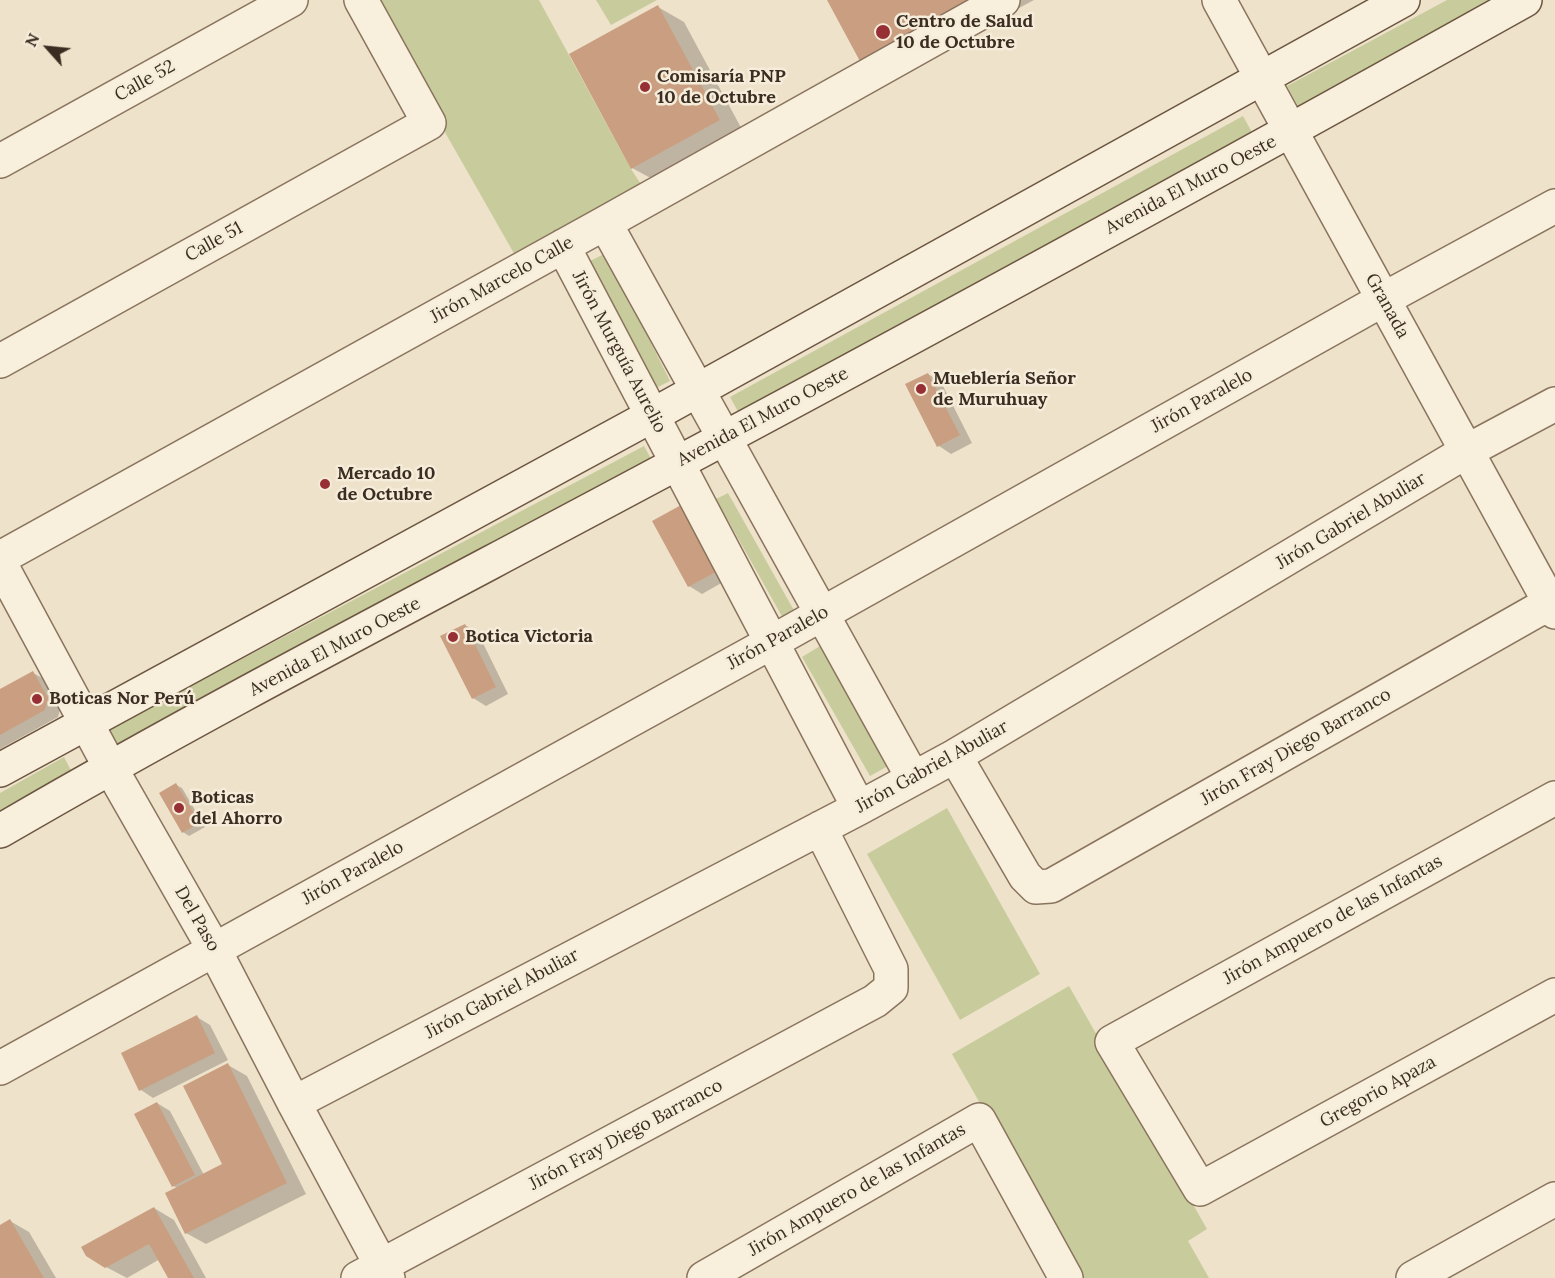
<!DOCTYPE html>
<html>
<head>
<meta charset="utf-8">
<style>
  body { margin:0 }
  #map { position:relative; width:1555px; height:1278px; overflow:hidden; background:#eee2ca; font-family:Lora,serif }
  canvas { display:block }
  .north { position:absolute; left:18px; top:18px; width:60px; height:60px; -webkit-text-stroke:4px #f5ecd9; paint-order:stroke; rotate:297deg; font-size:16px; font-weight:700; line-height:24px; text-align:center; color:#3b2d21 }
  .north::after { content:''; display:block; margin:auto; width:21px; height:27px; background:#3b2d21; clip-path:polygon(50% 0,100% 100%,50% 72%,0 100%) }
</style>
</head>
<body>
<div id="map">
<canvas width="1555" height="1278"></canvas>
<div class="north">N</div>
</div>
<script>
const ctx = document.querySelector('canvas').getContext('2d');
ctx.lineJoin = 'round';
function paint(path, color) {
  ctx.fillStyle = color;
  ctx.fill(path, 'evenodd');
}
function stroke(path, color, width, dash) {
  ctx.strokeStyle = color;
  ctx.lineWidth = width;
  ctx.lineCap = dash ? 'butt' : 'round';
  ctx.setLineDash(dash || []);
  ctx.stroke(path);
}
function write(font, color, halo, rows, align = 'center') {
  ctx.font = font + ' Lora,serif';
  ctx.lineWidth = 5;
  ctx.setLineDash([]);
  ctx.textBaseline = 'middle';
  ctx.strokeStyle = halo;
  ctx.fillStyle = color;
  for (const [text, x, y, turn = 0] of rows) {
    ctx.save();
    ctx.translate(x, y);
    ctx.rotate((+turn || 0) * Math.PI / 180);
    ctx.textAlign = isNaN(turn) ? turn : align;
    if (halo) ctx.strokeText(text, 0, 0);
    ctx.fillText(text, 0, 0);
    ctx.restore();
  }
}
const green = new Path2D(`
  M 372,0 L 539,0 L 631,169 L 646,192 L 520,264 L 438,120 Z
  M 596,0 L 657,0 L 611,25 Z
  M 1447,0 L 1499,0 L 1299,108 L 1287,86 Z
  M 1243,116 L 1254,136 L 741,417 L 730,397 Z
  M 606,253 L 670,381 L 654,389 L 590,261 Z
  M 644,446 L 654,464 L 118,748 L 108,730 Z
  M 728,493 L 796,614 L 784,620 L 716,499 Z
  M 820,646 L 888,766 L 870,776 L 802,657 Z
  M 64,757 L 75,778 L 0,819 L 0,793 Z
  M 947,808 L 1040,974 L 960,1020 L 867,854 Z
  M 1069,986 L 1207,1229 L 1188,1241 L 1209,1278 L 1079,1278 L 952,1054 Z`);
const shadow = new Path2D(`
  M 829,0 L 1034,0 L 889,78 Z
  M 658,7 L 684,22 L 745,135 L 658,182 L 632,168 Z
  M 928,374 L 941,382 L 972,443 L 951,454 L 939,446 Z
  M 654,521 L 739,573 L 702,594 L 689,586 Z
  M 465,625 L 478,633 L 508,694 L 486,706 L 473,698 Z
  M 33,673 L 46,680 L 61,706 L 58,717 L 0,749 L 0,691 Z
  M 176,785 L 182,788 L 205,827 L 189,836 L 183,832 L 161,794 Z
  M 197,1017 L 210,1025 L 228,1060 L 153,1098 L 141,1090 Z
  M 228,1065 L 247,1076 L 306,1194 L 206,1244 L 186,1233 L 178,1188 L 173,1186 L 157,1103 L 170,1111 L 204,1175 L 224,1165 Z
  M 154,1208 L 174,1220 L 206,1278 L 170,1278 L 160,1259 L 127,1278 L 106,1267 Z
  M 10,1221 L 29,1232 L 56,1278 L 0,1278 L 0,1227 Z`);
const building = new Path2D(`
  M 827,0 L 981,0 L 862,65 Z
  M 658,5 L 720,120 L 631,169 L 569,54 Z
  M 928,373 L 960,435 L 937,447 L 905,384 Z
  M 692,499 L 727,566 L 688,587 L 652,521 Z
  M 465,624 L 496,687 L 472,699 L 440,636 Z
  M 33,671 L 48,698 L 45,710 L 0,735 L 0,689 Z
  M 176,783 L 200,823 L 182,833 L 159,793 Z
  M 197,1015 L 215,1053 L 139,1091 L 121,1053 Z
  M 228,1063 L 287,1183 L 185,1234 L 165,1193 L 222,1164 L 183,1086 Z
  M 157,1102 L 195,1175 L 172,1187 L 134,1114 Z
  M 154,1207 L 194,1278 L 168,1278 L 149,1244 L 105,1268 L 86,1256 L 81,1247 Z
  M 10,1219 L 44,1278 L 0,1278 L 0,1225 Z`);
const street = new Path2D(`
  M 1219,0 L 1555,612
  M 0,161 L 291,0
  M 605,223 L 913,778
  M 563,246 L 859,808
  M 0,361 L 429,123 L 361,0
  M 0,558 L 605,223 L 1003,0
  M 0,563 L 110,767 L 214,949 L 294,1103 L 388,1278
  M 955,756 L 1025,876 L 1036,887 L 1051,886 L 1555,600
  M 1555,798 L 1112,1042 L 1200,1189 L 1555,995
  M 0,1068 L 772,642 L 1384,299 L 1555,206
  M 294,1103 L 859,808 L 955,756 L 1467,451 L 1555,404
  M 358,1278 L 875,1001 L 891,988 L 891,969 L 820,828
  M 704,1278 L 979,1120 L 1066,1278
  M 1413,1278 L 1555,1199`);
const secondary = new Path2D(`
  M 0,770 L 653,415 L 1403,0
  M 0,831 C 211,708 429,596 644,481 C 939,324 1233,163 1525,0`);
const markers = [
  [883,32,8,"#973034"],
  [645,87,6,"#973034"],
  [921,389,6,"#973034"],
  [325,484,6,"#973034"],
  [453,637,6,"#973034"],
  [37,699,6,"#973034"],
  [179,808,6,"#973034"]
];
const poiNames = [
  ["Centro de Salud",896,22],
  ["10 de Octubre",896,43],
  ["Comisaría PNP",657,77],
  ["10 de Octubre",657,98],
  ["Mueblería Señor",933,379],
  ["de Muruhuay",933,400],
  ["Mercado 10",337,474],
  ["de Octubre",337,495],
  ["Botica Victoria",465,637],
  ["Boticas Nor Perú",49,699],
  ["Boticas",191,798],
  ["del Ahorro",191,819]
];
const streetNames = [
  ["Calle 52",145,81,-29],
  ["Avenida El Muro Oeste",1191,185,-28],
  ["Calle 51",214,242,-29],
  ["Jirón Marcelo Calle",502,280,-29],
  ["Granada",1387,306,61],
  ["Jirón Murguía Aurelio",619,352,62],
  ["Jirón Paralelo",1202,401,-29],
  ["Avenida El Muro Oeste",763,417,-28],
  ["Jirón Gabriel Abuliar",1351,521,-31],
  ["Jirón Paralelo",778,638,-29],
  ["Avenida El Muro Oeste",335,647,-28],
  ["Jirón Fray Diego Barranco",1296,747,-30],
  ["Jirón Gabriel Abuliar",932,767,-29],
  ["Jirón Paralelo",353,873,-29],
  ["Del Paso",197,919,60],
  ["Jirón Ampuero de las Infantas",1333,920,-29],
  ["Jirón Gabriel Abuliar",502,994,-28],
  ["Gregorio Apaza",1378,1092,-29],
  ["Jirón Fray Diego Barranco",626,1135,-28],
  ["Jirón Ampuero de las Infantas",857,1190,-30]
];
paint(green, '#c8cc9d');
paint(shadow, '#0003');
paint(building, '#ca9e81');
stroke(street, '#8a745e', 36);
stroke(secondary, '#6c5641', 36);
stroke(street, '#f8efdd', 33);
stroke(secondary, '#f8efdd', 33);
for (const [x, y, r, color] of markers) {
  const dot = new Path2D();
  dot.arc(x, y, r, 0, 2 * Math.PI);
  ctx.fillStyle = color;
  ctx.fill(dot);
  stroke(dot, '#f5ecd9', 2);
}
write('bold 18px', '#3b2d21', '#f5ecd9', poiNames, 'left');
write('18px', '#3b2d21', '#f5ecd9', streetNames);
</script>
</body>
</html>
